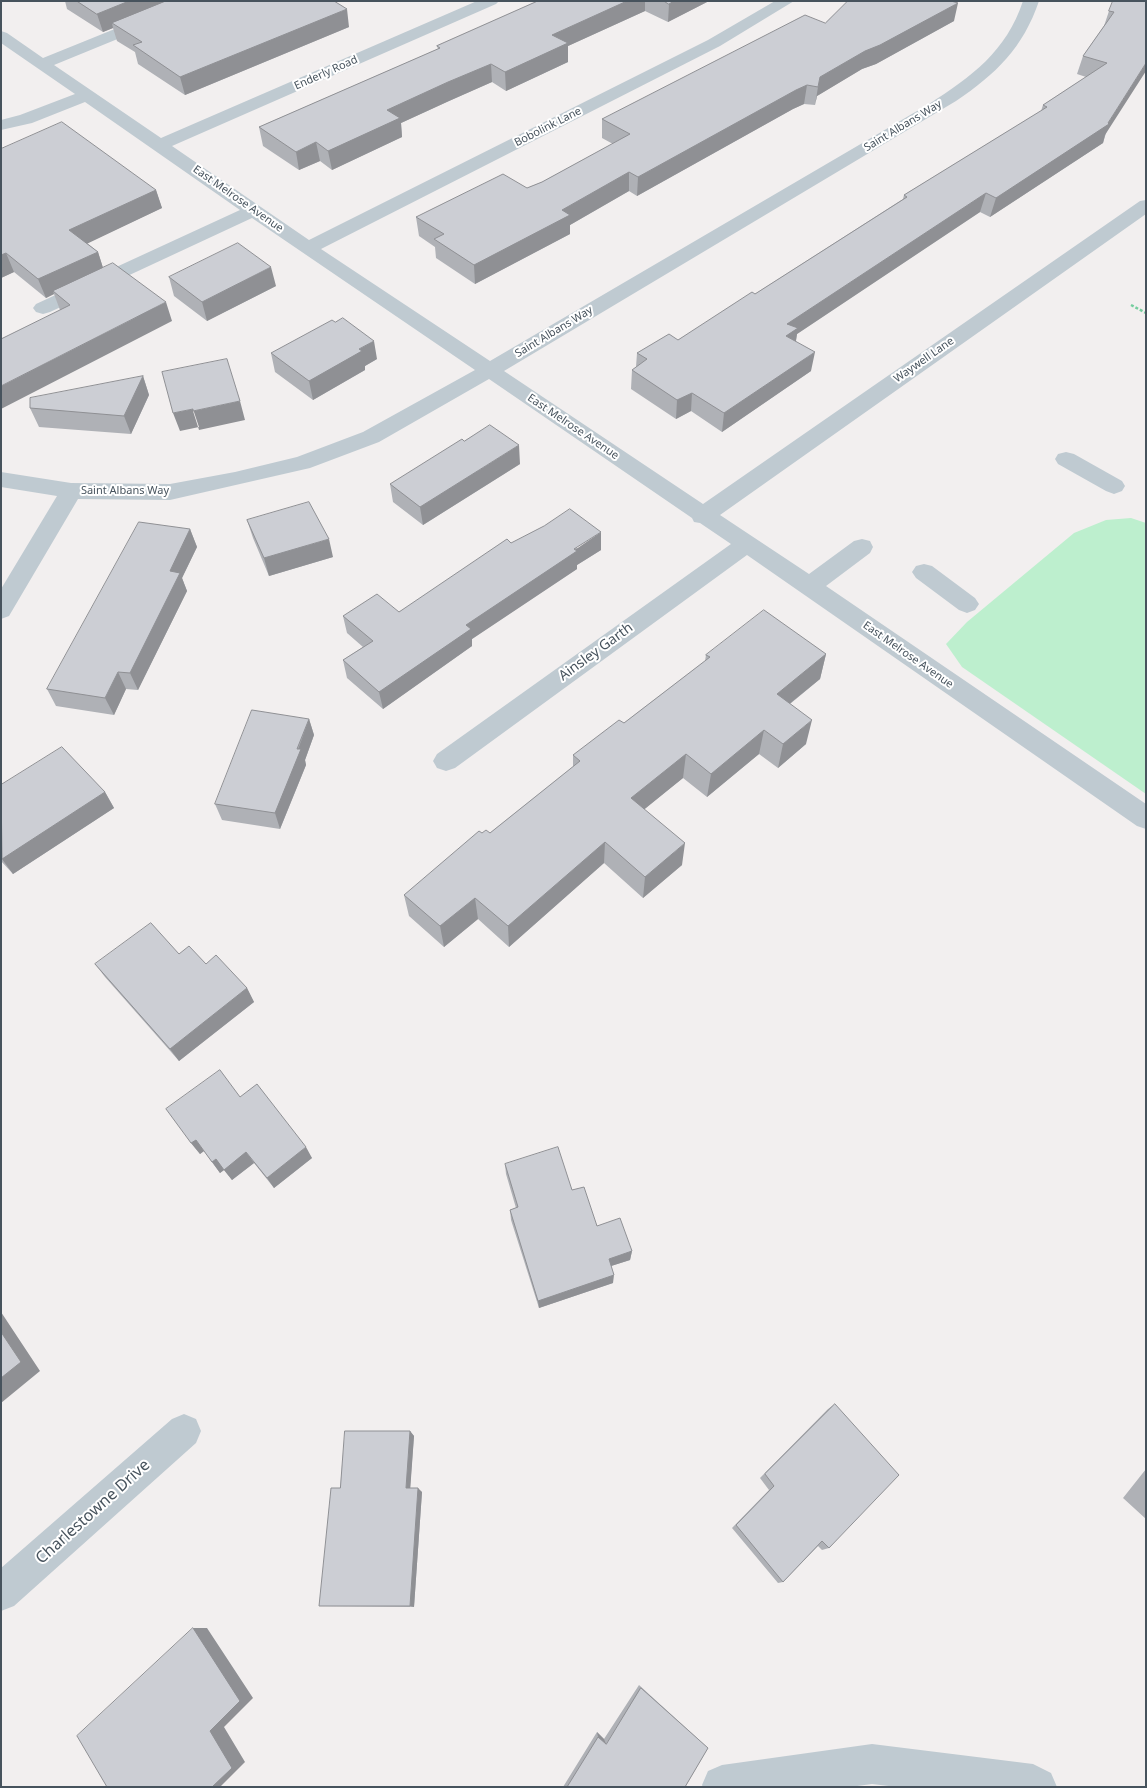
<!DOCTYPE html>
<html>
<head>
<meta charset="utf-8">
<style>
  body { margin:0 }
  #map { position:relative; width:1147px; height:1788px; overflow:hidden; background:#f2efef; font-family:"Noto Sans",sans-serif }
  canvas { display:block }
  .frame { position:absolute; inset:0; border:2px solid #47535d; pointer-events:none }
</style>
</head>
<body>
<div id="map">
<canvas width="1147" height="1788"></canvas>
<div class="frame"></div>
</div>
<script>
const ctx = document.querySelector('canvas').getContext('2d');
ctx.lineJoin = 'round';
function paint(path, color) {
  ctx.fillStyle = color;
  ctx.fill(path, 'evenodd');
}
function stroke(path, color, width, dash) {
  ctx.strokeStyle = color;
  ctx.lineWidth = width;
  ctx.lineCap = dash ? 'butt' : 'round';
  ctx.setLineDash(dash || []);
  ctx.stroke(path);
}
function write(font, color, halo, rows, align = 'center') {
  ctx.font = font + ' "Noto Sans",sans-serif';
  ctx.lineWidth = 4;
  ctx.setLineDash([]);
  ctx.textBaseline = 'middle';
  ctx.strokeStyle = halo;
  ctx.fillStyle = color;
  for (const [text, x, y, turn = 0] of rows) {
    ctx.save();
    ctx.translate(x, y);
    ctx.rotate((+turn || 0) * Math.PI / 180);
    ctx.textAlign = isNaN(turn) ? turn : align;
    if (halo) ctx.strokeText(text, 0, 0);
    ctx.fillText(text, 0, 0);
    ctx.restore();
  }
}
const green = new Path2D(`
  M 1131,518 L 1146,523 L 1146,794 L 962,667 L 946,644 L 967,622 L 1074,533 L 1106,520 Z`);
const path = new Path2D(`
  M 1131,305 L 1146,313`);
const minor = new Path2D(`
  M 184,1 L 206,1 L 203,4 L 54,65 L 161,138 L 477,1 L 499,1 L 496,4 L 172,146 L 309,240 L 708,40 L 775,1 L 794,1 L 720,46 L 321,249 L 490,361 L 929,104 C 972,76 1006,52 1023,1 L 1039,1 C 1023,48 996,74 956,101 L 504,371 L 703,504 L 1140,201 L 1146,200 L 1146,214 L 720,515 L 809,574 L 854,541 L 862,539 L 870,541 L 873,547 L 870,553 L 826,586 L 1146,804 L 1146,829 L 1137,826 L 747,555 L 455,768 L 446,771 L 437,768 L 433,761 L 437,754 L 731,544 L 700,523 L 694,522 L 692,518 L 489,379 L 379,442 L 310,468 L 170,500 L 78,499 L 9,616 L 1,619 L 1,589 L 57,496 L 1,487 L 1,472 L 71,483 L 170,484 L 235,472 L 297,457 L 363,432 L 475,370 L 252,218 L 50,312 L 43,314 L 36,312 L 33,308 L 36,304 L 240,210 L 85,102 L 32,123 L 1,130 L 1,120 L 20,115 L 75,94 L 1,43 L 1,31 L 7,33 L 43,58 Z
  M 1066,452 L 1074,454 L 1122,481 L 1125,486 L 1122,491 L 1114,494 L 1106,491 L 1058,464 L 1055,459 L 1058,454 Z
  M 924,564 L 932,566 L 975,598 L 979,604 L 975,610 L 967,613 L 959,610 L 916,578 L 912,572 L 916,566 Z
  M 184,1414 L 196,1419 L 201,1431 L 196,1443 L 14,1606 L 1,1611 L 1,1568 L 172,1419 Z
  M 872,1744 L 1033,1764 L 1051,1773 L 1057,1787 L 897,1787 L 872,1784 L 850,1787 L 703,1787 L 702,1785 L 708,1771 L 722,1765 Z`);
const wall = new Path2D(`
  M 65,1 L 334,1 L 349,27 L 185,95 L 138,64 L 135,52 L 117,41 L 113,28 L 103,32 L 67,9 Z
  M 538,1 L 709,1 L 668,22 L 645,11 L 568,46 L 568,62 L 506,91 L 492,82 L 449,101 L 401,123 L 402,137 L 332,170 L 320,161 L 299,170 L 263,146 L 259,127 L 438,49 L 437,46 Z
  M 1146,1 L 1103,143 L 990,217 L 980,212 L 797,334 L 796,341 L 811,371 L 722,432 L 691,411 L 676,419 L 631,389 L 632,370 L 636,367 L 637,353 L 678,340 L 755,294 L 903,199 L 904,195 L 1041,111 L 1043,105 L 1086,77 L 1077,74 L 1083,56 L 1104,26 L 1109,11 Z
  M 954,21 L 876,64 L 862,69 L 817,96 L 815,105 L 804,104 L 793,109 L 637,196 L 629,191 L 570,225 L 570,234 L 475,284 L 436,258 L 435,247 L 419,236 L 416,217 L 527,188 L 542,182 L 613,144 L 602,138 L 602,119 L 825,23 Z
  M 1,149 L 156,190 L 162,208 L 87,243 L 98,252 L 103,268 L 172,321 L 60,310 L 54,294 L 46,298 L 14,272 L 1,278 Z
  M 169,277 L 276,286 L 207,321 L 174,296 Z
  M 271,353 L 377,359 L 365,366 L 365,370 L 313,400 L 275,372 Z
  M 143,376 L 149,395 L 131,434 L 39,427 L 30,408 Z
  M 520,464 L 423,525 L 393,502 L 390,484 Z
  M 247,520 L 333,557 L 269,576 L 253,538 Z
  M 190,529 L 197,547 L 182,578 L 187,591 L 138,690 L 126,689 L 114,715 L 56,706 L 47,689 Z
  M 511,543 L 601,550 L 577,565 L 577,569 L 472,639 L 472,646 L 383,709 L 347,678 L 343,660 L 363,647 L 347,633 L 343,616 L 399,612 Z
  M 826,654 L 820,679 L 790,704 L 806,744 L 778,768 L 759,754 L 707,797 L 683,778 L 644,809 L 682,865 L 643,898 L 604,863 L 509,947 L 478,919 L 444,947 L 409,916 L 404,895 L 482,833 L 490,833 L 573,767 L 573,755 L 624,723 L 705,661 L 706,655 Z
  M 309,719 L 314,735 L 305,760 L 306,765 L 280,829 L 222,820 L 215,804 Z
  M 1,785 L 105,792 L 114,808 L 13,874 L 1,861 Z
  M 179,954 L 247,988 L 254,1002 L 179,1061 L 105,977 L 95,964 Z
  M 240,1097 L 312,1158 L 274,1188 L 254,1163 L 232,1180 L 224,1170 L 220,1173 L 204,1151 L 200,1154 L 191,1143 Z
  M 505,1164 L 572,1190 L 597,1226 L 632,1251 L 630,1260 L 611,1266 L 613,1283 L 539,1308 L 511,1220 L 510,1210 L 516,1208 L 506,1174 Z
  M 835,1404 L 829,1548 L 822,1550 L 818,1546 L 783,1582 L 778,1583 L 732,1528 L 769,1490 L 760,1478 L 828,1409 Z
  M 410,1431 L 414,1436 L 410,1488 L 422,1492 L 414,1607 L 319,1606 L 340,1488 Z
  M 1146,1469 L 1146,1519 L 1123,1498 Z
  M 639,1685 L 708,1748 L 685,1787 L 563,1787 L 597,1732 L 604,1739 Z`);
const shadedWall = new Path2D(`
  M 129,1 L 178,1 L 112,23 L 113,28 L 103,32 L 97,14 Z
  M 627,1 L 645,1 L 645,11 L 568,46 L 568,62 L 506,91 L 505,72 L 552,35 Z
  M 674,1 L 709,1 L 668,22 L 669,4 Z
  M 958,3 L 954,21 L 876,64 L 862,69 L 817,96 L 815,105 L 818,87 L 820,77 L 865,51 Z
  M 347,9 L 349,27 L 185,95 L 180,77 Z
  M 1146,63 L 1146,71 L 1105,135 L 1103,143 L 990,217 L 996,198 L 1108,123 Z
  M 491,64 L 492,82 L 449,101 L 401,123 L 402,137 L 332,170 L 328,151 L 387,110 L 448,82 Z
  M 807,85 L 804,104 L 793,109 L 637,196 L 638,177 L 796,90 Z
  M 316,142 L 320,161 L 299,170 L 296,152 Z
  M 629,172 L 629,191 L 570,225 L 570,234 L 475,284 L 474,265 L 562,210 Z
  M 156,190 L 162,208 L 76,249 L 69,230 Z
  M 986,193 L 980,212 L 797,334 L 795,346 L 783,354 L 787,324 Z
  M 98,252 L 104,271 L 53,291 L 54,294 L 46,298 L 38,279 Z
  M 6,253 L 14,272 L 1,278 L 1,255 Z
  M 271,267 L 276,286 L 207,321 L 202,302 Z
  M 166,302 L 172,321 L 1,409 L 1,386 Z
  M 374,341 L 377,359 L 365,366 L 365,370 L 313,400 L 309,381 L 359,349 Z
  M 815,352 L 811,371 L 722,432 L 724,413 Z
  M 143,376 L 149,395 L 131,434 L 124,416 Z
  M 692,393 L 691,411 L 676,419 L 677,400 Z
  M 240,401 L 245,420 L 199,430 L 193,411 Z
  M 193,409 L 199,427 L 180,431 L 173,413 Z
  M 519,445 L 520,464 L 423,525 L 420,507 Z
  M 190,529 L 197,547 L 182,578 L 187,591 L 138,690 L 130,673 L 170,571 Z
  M 601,532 L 601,550 L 577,565 L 577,569 L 472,639 L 472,646 L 383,709 L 379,692 L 466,625 Z
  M 329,539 L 333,557 L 269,576 L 264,558 Z
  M 826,654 L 820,679 L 772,718 L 777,694 Z
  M 118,672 L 126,689 L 114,715 L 105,698 Z
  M 309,719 L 314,735 L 305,760 L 306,765 L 280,829 L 275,813 Z
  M 812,720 L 806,744 L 778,768 L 783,744 Z
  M 764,730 L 759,754 L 707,797 L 711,774 Z
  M 686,754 L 683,778 L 630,821 L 631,798 Z
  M 105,792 L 114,808 L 13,874 L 2,859 Z
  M 605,842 L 604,863 L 509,947 L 508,926 Z
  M 685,843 L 682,865 L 643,898 L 645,877 Z
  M 475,898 L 478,919 L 444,947 L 440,926 Z
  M 247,988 L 254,1002 L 179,1061 L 170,1049 Z
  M 196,1140 L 204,1151 L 200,1154 L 191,1143 Z
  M 306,1147 L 312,1158 L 274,1188 L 267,1178 Z
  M 246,1152 L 254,1163 L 232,1180 L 224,1170 L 220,1173 L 212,1162 L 216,1159 Z
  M 632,1251 L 630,1260 L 608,1267 L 609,1259 Z
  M 614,1275 L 613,1283 L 539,1308 L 538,1301 Z
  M 1,1312 L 40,1371 L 1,1403 Z
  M 410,1431 L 414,1436 L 410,1492 L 406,1488 Z
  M 418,1488 L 422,1492 L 414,1607 L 410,1606 Z
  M 193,1628 L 207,1628 L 253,1698 L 224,1727 L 245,1762 L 220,1787 L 212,1787 L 210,1731 Z
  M 597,1732 L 604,1739 L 606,1744 L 598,1737 Z`);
const building = new Path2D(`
  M 77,1 L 129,1 L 97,14 Z
  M 166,1 L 334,1 L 347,9 L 180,77 L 133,45 L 142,42 L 112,23 Z
  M 538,1 L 627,1 L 552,35 L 568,43 L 505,72 L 491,64 L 448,82 L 387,110 L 400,118 L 328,151 L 316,142 L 296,152 L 259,127 L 440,48 L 437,46 Z
  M 664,1 L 674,1 L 669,4 Z
  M 848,1 L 951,1 L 958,3 L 880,45 L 865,51 L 820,77 L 818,87 L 807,85 L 796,90 L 638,177 L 629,172 L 562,210 L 570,215 L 474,265 L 434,239 L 444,234 L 416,217 L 503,174 L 527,188 L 542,182 L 630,134 L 602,119 L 805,15 L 825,23 Z
  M 1113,1 L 1146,1 L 1146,63 L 1108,123 L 1109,124 L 996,198 L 986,193 L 787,324 L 798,328 L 786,336 L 815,352 L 724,413 L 692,393 L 677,400 L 632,370 L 647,359 L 637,353 L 669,334 L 678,340 L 752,292 L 755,294 L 907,197 L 904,195 L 1047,107 L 1043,105 L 1107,63 L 1083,56 L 1114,12 L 1109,11 Z
  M 62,122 L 156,190 L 69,230 L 98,252 L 38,279 L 6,253 L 1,255 L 1,149 Z
  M 238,243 L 271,267 L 202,302 L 169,277 Z
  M 113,263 L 166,302 L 1,386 L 1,339 L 70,305 L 53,291 Z
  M 343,318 L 374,341 L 359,349 L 362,351 L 309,381 L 271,353 L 332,320 L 335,322 Z
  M 227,359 L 240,401 L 193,411 L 193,409 L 173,413 L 162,372 Z
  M 143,376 L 124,416 L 30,408 L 30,398 Z
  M 490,425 L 519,445 L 420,507 L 390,484 L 462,439 L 464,441 Z
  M 309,502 L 329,539 L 264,558 L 247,520 Z
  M 570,509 L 601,532 L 574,549 L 577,551 L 466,625 L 471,629 L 379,692 L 343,660 L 373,641 L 343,616 L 377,594 L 399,612 L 507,539 L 511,543 L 544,526 Z
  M 139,522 L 190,529 L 170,571 L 180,573 L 130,673 L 118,672 L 105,698 L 47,689 Z
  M 764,610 L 826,654 L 777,694 L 812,720 L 783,744 L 764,730 L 711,774 L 686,754 L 631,798 L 685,843 L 645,877 L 605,842 L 508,926 L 475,898 L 440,926 L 404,895 L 479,831 L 482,833 L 486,830 L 490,833 L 580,761 L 573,755 L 619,720 L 624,723 L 710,657 L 706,655 Z
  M 252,710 L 309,719 L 297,749 L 301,749 L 275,813 L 215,804 Z
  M 62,747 L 105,792 L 2,859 L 1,785 Z
  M 151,923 L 179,954 L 189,946 L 206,964 L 216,955 L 247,988 L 170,1049 L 95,964 Z
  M 220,1070 L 240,1097 L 257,1084 L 306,1147 L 267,1178 L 246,1152 L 224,1170 L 216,1159 L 212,1162 L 196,1140 L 191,1143 L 166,1109 Z
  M 558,1147 L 572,1190 L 584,1187 L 597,1226 L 620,1218 L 632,1251 L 609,1259 L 614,1275 L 538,1301 L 510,1210 L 518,1207 L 505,1164 Z
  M 1,1332 L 21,1362 L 1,1378 Z
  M 835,1404 L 899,1475 L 829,1548 L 822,1541 L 783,1582 L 736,1525 L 774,1486 L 765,1474 Z
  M 345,1431 L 410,1431 L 406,1488 L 418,1488 L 410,1606 L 319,1606 L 331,1488 L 340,1488 Z
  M 193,1628 L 240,1701 L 210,1731 L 232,1768 L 212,1787 L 107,1787 L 77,1736 Z
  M 641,1688 L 708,1748 L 685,1787 L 567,1787 L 598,1737 L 606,1744 Z`);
const farStreetnames = [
  ["Enderly Road",326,73,-24],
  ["Saint Albans Way",903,126,-31],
  ["Bobolink Lane",548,127,-27],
  ["East Melrose Avenue",238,199,35],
  ["Saint Albans Way",554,332,-31],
  ["Waywell Lane",924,360,-35],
  ["East Melrose Avenue",573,427,34],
  ["Saint Albans Way",125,491],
  ["East Melrose Avenue",908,655,35]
];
const streetNames = [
  ["Ainsley Garth",596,652,-36]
];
const nearStreetnames = [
  ["Charlestowne Drive",93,1512,-42]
];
paint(green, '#bdefce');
stroke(path, '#75cd9e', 2.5, [3, 2]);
paint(minor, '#bfcad1');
paint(wall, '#afb1b6');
paint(shadedWall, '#8f9094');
paint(building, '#ccced4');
stroke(building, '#8f9094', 1);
write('11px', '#47535d', '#fff', farStreetnames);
write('14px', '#47535d', '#fff', streetNames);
write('16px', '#47535d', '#fff', nearStreetnames);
</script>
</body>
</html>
